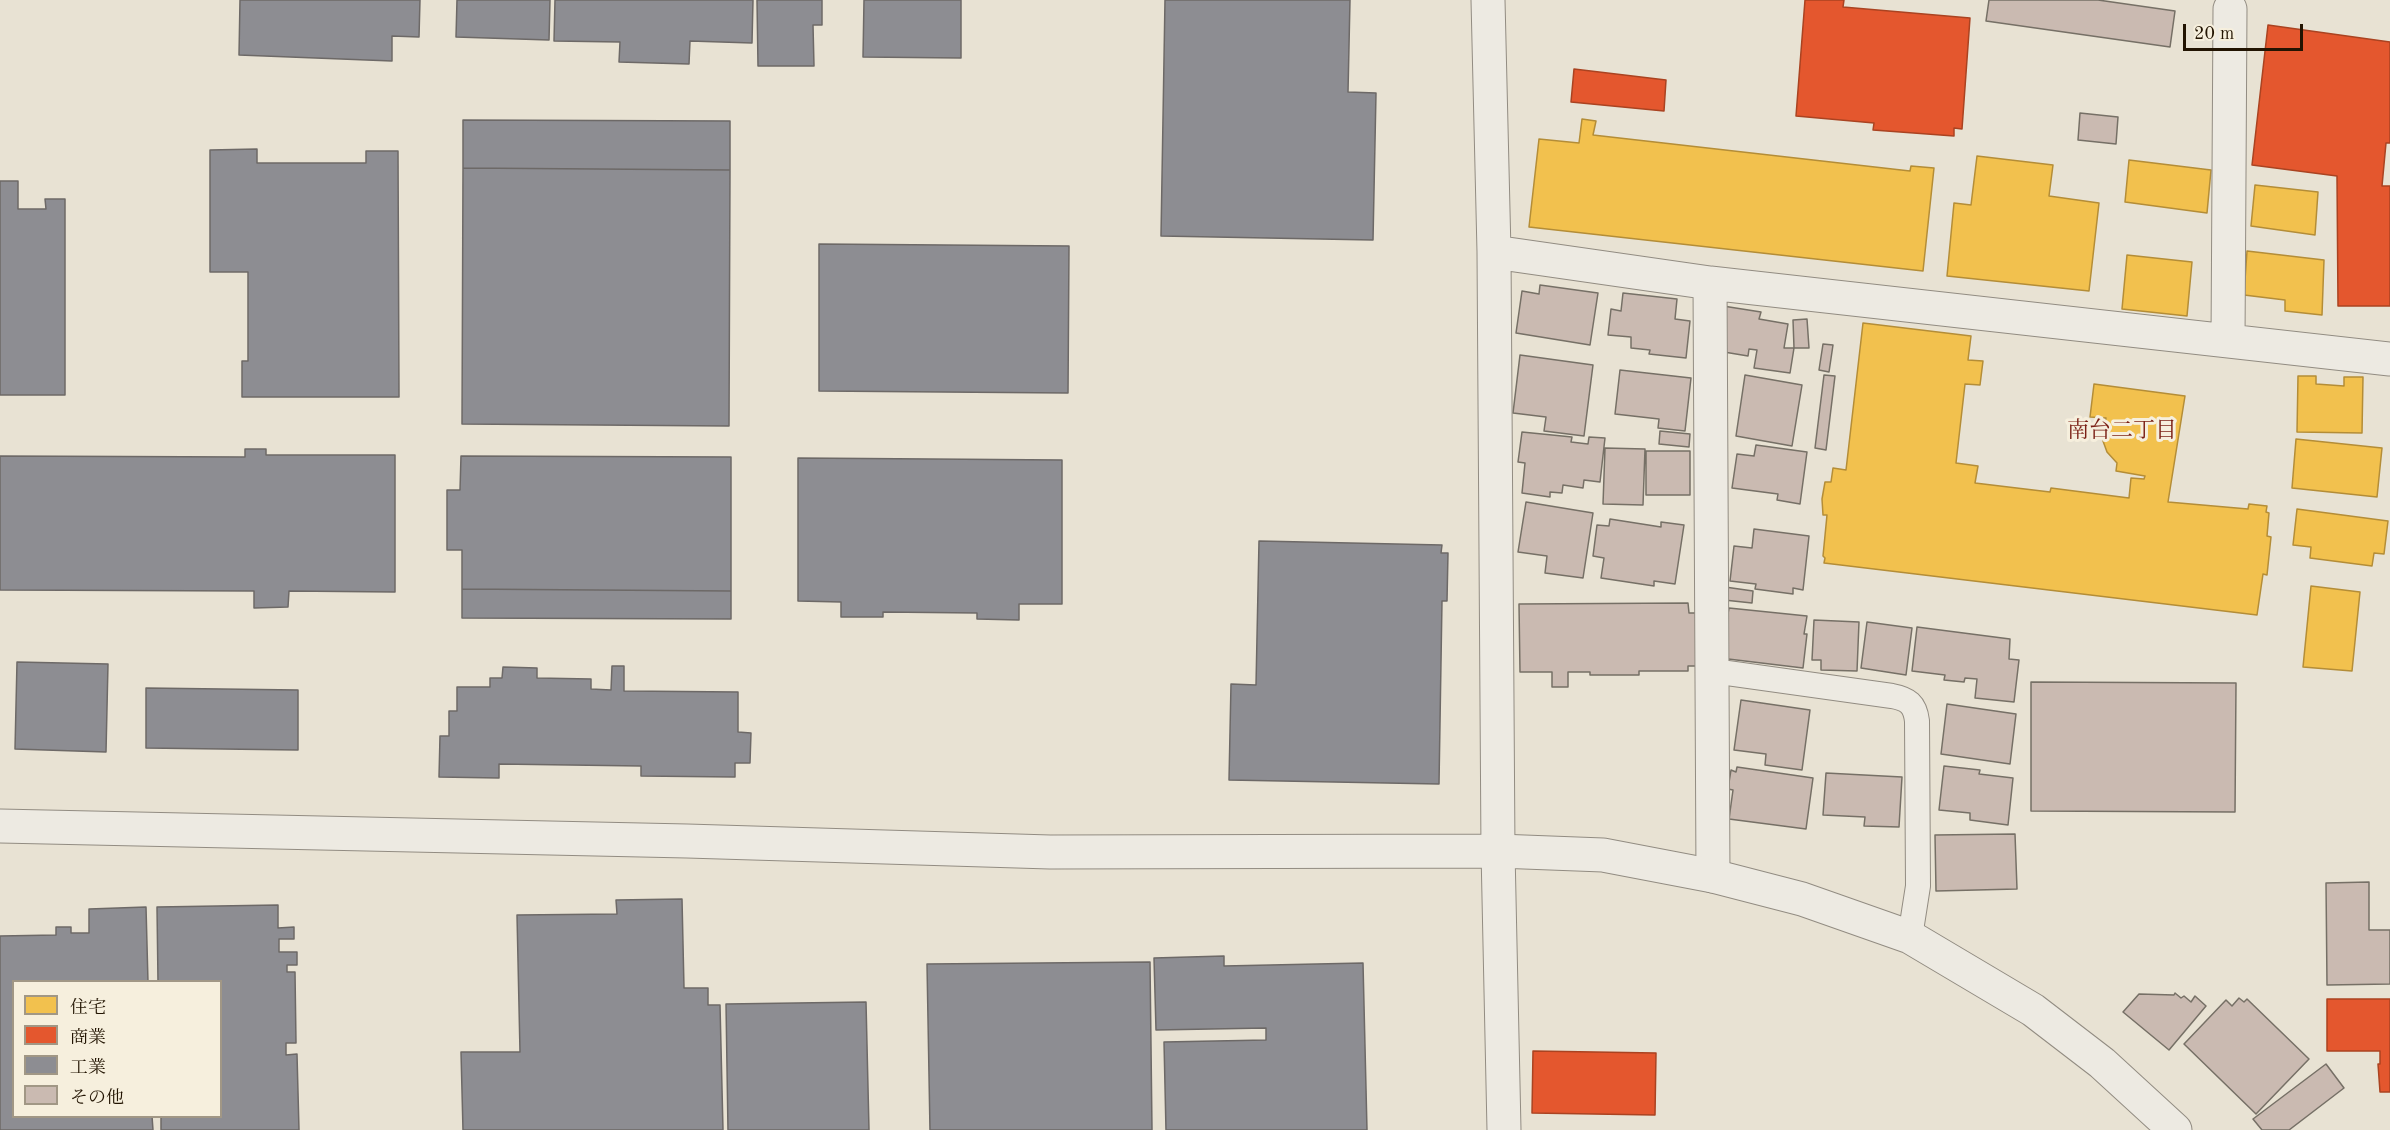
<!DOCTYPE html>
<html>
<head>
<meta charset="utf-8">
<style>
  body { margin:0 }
  #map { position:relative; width:2390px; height:1130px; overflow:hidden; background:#e8e2d3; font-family:"Old Standard TT","Noto Serif JP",serif }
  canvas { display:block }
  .legend { position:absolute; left:12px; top:980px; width:210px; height:138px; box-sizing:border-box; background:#f6efdd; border:2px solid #a19785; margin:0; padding:8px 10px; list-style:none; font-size:18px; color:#221402 }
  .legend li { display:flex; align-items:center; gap:12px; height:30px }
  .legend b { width:30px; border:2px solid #a19785 }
  .scale { position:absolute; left:2183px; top:24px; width:120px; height:27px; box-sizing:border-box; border:3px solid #221402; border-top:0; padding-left:8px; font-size:18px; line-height:21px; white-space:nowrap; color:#221402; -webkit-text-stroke:4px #f6efdd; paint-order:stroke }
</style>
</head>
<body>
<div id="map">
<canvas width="2390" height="1130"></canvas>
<ul class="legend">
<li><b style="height:16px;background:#f2c14e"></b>住宅</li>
<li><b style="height:16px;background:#e4572e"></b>商業</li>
<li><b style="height:16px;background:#8d8d92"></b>工業</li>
<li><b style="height:16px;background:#cabab1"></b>その他</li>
</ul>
<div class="scale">20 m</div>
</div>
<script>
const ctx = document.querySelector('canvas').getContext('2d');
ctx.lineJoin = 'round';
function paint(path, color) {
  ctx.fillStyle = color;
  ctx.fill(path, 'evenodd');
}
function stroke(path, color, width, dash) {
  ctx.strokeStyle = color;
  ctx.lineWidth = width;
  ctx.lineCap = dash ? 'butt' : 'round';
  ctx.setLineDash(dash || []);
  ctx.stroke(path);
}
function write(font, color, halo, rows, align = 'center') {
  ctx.font = font + ' "Old Standard TT","Noto Serif JP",serif';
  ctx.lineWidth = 6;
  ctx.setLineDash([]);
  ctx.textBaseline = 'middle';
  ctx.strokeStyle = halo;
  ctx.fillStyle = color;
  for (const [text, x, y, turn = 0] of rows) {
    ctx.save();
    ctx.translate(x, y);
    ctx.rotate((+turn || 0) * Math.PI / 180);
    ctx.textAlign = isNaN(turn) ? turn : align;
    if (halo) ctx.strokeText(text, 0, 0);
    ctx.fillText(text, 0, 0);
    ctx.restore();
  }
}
const homes = new Path2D(`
  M 1582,119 L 1596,121 L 1593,135 L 1910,171 L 1911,166 L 1934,168 L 1923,271 L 1529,227 L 1539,139 L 1579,143 Z
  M 1977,156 L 2053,165 L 2049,196 L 2099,203 L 2089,291 L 1947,276 L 1954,203 L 1971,205 Z
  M 2129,160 L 2211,170 L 2207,213 L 2125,202 Z
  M 2255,185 L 2318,192 L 2315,235 L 2251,226 Z
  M 2247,251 L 2324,260 L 2322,315 L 2285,311 L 2285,300 L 2244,295 Z
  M 2127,255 L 2192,262 L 2187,316 L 2122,309 Z
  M 1863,323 L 1971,336 L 1968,360 L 1983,361 L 1980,385 L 1965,384 L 1956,463 L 1978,466 L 1975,483 L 2050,492 L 2051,488 L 2129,498 L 2131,478 L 2144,479 L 2145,476 L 2116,471 L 2117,463 L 2107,452 L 2103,441 L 2106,418 L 2090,417 L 2094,384 L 2185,396 L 2168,502 L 2248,509 L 2249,504 L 2267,506 L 2266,512 L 2269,513 L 2267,536 L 2271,537 L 2267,575 L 2263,574 L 2257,615 L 1824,563 L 1825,558 L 1823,556 L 1827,515 L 1823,515 L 1822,499 L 1825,482 L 1831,482 L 1833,468 L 1846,470 Z
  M 2298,376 L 2316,376 L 2316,384 L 2344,386 L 2344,377 L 2363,377 L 2362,433 L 2297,432 Z
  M 2296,439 L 2382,448 L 2377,497 L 2292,488 Z
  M 2297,509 L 2388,521 L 2384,554 L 2374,553 L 2372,566 L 2310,558 L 2311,547 L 2293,545 Z
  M 2311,586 L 2360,592 L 2352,671 L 2303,667 Z`);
const shops = new Path2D(`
  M 1805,0 L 1844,0 L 1843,7 L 1970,18 L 1962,129 L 1954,128 L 1954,136 L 1873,130 L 1874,123 L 1796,116 Z
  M 2268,25 L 2390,42 L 2390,143 L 2386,143 L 2382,186 L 2390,186 L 2390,306 L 2338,306 L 2337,176 L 2252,165 Z
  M 1574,69 L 1666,80 L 1664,111 L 1571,102 Z
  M 2327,999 L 2390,999 L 2390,1092 L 2380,1092 L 2378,1064 L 2380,1064 L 2380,1051 L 2327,1051 Z
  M 1533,1051 L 1656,1053 L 1655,1115 L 1532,1113 Z`);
const industry = new Path2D(`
  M 240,0 L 420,0 L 419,37 L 392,36 L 392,61 L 239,55 Z
  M 457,0 L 550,0 L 549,40 L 456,37 Z
  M 555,0 L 753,0 L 752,43 L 690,41 L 689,64 L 619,62 L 620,42 L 554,41 Z
  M 757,0 L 822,0 L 822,25 L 813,25 L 814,66 L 758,66 Z
  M 864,0 L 961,0 L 961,58 L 863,57 Z
  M 1165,0 L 1350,0 L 1348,92 L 1376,93 L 1373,240 L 1161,236 Z
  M 463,120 L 730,121 L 730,170 L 463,168 Z
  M 257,149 L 257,163 L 366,163 L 366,151 L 398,151 L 399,397 L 242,397 L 242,361 L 248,361 L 248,272 L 210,272 L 210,150 Z
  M 463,168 L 730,170 L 729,426 L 462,424 Z
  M 0,181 L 18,181 L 18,209 L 46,209 L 45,199 L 65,199 L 65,395 L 0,395 Z
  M 819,244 L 1069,246 L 1068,393 L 819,391 Z
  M 245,449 L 266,449 L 266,455 L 395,455 L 395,592 L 289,591 L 288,607 L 254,608 L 254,591 L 0,590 L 0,456 L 245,457 Z
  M 461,456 L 731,457 L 731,591 L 462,589 L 462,550 L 447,550 L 447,490 L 460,490 Z
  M 798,458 L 1062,460 L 1062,604 L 1019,604 L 1019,620 L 977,619 L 977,613 L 883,612 L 883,617 L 841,617 L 841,602 L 798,601 Z
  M 1259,541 L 1442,545 L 1441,553 L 1448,553 L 1447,601 L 1442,601 L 1439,784 L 1229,780 L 1231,684 L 1256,685 Z
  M 462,589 L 731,591 L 731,619 L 462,618 Z
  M 17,662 L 108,664 L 106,752 L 15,749 Z
  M 612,666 L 624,666 L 624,691 L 738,692 L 738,732 L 751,733 L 750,763 L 735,763 L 735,777 L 641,776 L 641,766 L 499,764 L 499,778 L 439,777 L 440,736 L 449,736 L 449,711 L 457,711 L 457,687 L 490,687 L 490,678 L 502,678 L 503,667 L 537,668 L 537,678 L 591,679 L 591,689 L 611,690 Z
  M 146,688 L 298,690 L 298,750 L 146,748 Z
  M 682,899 L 684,988 L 708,988 L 708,1005 L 720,1005 L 723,1130 L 463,1130 L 461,1052 L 520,1052 L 517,915 L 617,914 L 616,900 Z
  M 278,905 L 278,928 L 294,927 L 294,939 L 279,939 L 279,952 L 297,952 L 297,965 L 287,965 L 287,972 L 295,972 L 296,1043 L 286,1043 L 286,1055 L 297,1054 L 299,1130 L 161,1130 L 161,1116 L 220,1116 L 220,982 L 158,982 L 157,907 Z
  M 146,907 L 148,982 L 14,982 L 14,1116 L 152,1116 L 153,1130 L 0,1130 L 0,936 L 56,935 L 56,927 L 71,927 L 71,933 L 89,933 L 89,909 Z
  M 1224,956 L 1224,966 L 1363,963 L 1367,1130 L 1166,1130 L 1164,1042 L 1266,1040 L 1266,1028 L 1156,1030 L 1154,958 Z
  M 1150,962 L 1152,1130 L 930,1130 L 927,964 Z
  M 866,1002 L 869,1130 L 728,1130 L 726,1004 Z`);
const building = new Path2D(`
  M 1989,0 L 2098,0 L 2175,11 L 2170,47 L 1986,21 Z
  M 2080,113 L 2118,117 L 2116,144 L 2078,140 Z
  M 1540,285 L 1598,293 L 1590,345 L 1516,333 L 1522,291 L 1539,294 Z
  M 1623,293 L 1677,299 L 1675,319 L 1690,321 L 1686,358 L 1649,354 L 1650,350 L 1631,348 L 1631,337 L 1608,335 L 1611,309 L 1621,311 Z
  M 1723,306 L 1761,312 L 1759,319 L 1788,324 L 1784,348 L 1794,348 L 1790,373 L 1754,368 L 1757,350 L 1749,349 L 1748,356 L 1724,352 Z
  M 1807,319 L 1809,348 L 1794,348 L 1793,320 Z
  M 1823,344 L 1833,345 L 1829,372 L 1819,370 Z
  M 1520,355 L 1593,365 L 1584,436 L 1544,431 L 1546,417 L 1513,413 Z
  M 1620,370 L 1691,378 L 1685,431 L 1658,428 L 1659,419 L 1615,414 Z
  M 1745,375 L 1802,385 L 1792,446 L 1736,436 Z
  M 1824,375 L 1835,376 L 1826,450 L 1815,448 Z
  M 1660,431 L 1690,434 L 1689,447 L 1659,444 Z
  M 1522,432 L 1572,437 L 1571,442 L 1588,444 L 1589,437 L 1605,438 L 1600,482 L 1584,480 L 1583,488 L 1563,485 L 1562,493 L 1550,492 L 1550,497 L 1522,493 L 1525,463 L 1518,462 Z
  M 1756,445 L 1807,452 L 1800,504 L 1777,500 L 1778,494 L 1732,488 L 1737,454 L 1754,456 Z
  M 1605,448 L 1645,449 L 1643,505 L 1603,504 Z
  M 1646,451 L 1690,451 L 1690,495 L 1646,495 Z
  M 1526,502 L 1593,513 L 1583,578 L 1545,573 L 1547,556 L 1518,552 Z
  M 1610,519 L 1661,527 L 1661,522 L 1684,525 L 1675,584 L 1654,581 L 1654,586 L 1601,578 L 1604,558 L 1593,556 L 1597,525 L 1609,526 Z
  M 1754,529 L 1809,536 L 1803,590 L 1793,588 L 1793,594 L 1755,589 L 1756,584 L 1730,581 L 1734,546 L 1752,548 Z
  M 1725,587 L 1753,591 L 1752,603 L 1724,600 Z
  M 1688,603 L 1689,613 L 1697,613 L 1697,666 L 1688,666 L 1688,671 L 1639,671 L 1639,675 L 1590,675 L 1590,672 L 1568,672 L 1568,687 L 1552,687 L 1552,672 L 1520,672 L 1519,604 Z
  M 1729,608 L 1807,616 L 1804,634 L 1807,634 L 1803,668 L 1720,658 Z
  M 1814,620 L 1859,622 L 1857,671 L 1821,670 L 1821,660 L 1812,660 Z
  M 1867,622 L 1912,628 L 1906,675 L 1861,668 Z
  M 1917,627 L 2010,639 L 2009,659 L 2019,660 L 2014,702 L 1975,698 L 1977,679 L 1965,678 L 1964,682 L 1944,680 L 1945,675 L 1912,671 Z
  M 2031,682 L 2236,683 L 2235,812 L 2031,811 Z
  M 1741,700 L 1810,710 L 1802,770 L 1765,765 L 1766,754 L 1734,750 Z
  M 1947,704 L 2016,714 L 2010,764 L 1941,754 Z
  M 1944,766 L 1980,770 L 1979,774 L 2013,778 L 2008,825 L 1970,820 L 1970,813 L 1939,810 Z
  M 1737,767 L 1813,778 L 1806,829 L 1729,819 L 1733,790 L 1728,789 L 1731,770 L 1736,772 Z
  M 1826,773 L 1902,777 L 1899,827 L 1864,826 L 1865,817 L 1823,815 Z
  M 2015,834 L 2017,889 L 1936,891 L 1935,835 Z
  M 2369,882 L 2369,930 L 2390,930 L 2390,984 L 2327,985 L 2326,883 Z
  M 2175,993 L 2181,998 L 2184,996 L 2191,1002 L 2195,996 L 2206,1006 L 2169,1050 L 2123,1012 L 2139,994 L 2174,995 Z
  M 2239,998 L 2244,1002 L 2247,999 L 2309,1059 L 2256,1114 L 2184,1044 L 2226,1000 L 2232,1006 Z
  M 2326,1064 L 2344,1088 L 2289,1130 L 2262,1130 L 2253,1119 Z`);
const service = new Path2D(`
  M 1713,671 L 1892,696 C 1908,699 1915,704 1917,721 L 1918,886 L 1910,937`);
const minor = new Path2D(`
  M 1488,0 L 1494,252 L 1498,851
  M 1494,252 L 1710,283 L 2390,359
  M 1710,283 L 1713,876
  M 2228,340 L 2230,9`);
const tertiary = new Path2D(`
  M 0,826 L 687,841 L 1050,852 L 1498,851 L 1603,855 L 1713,876 L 1802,899 L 1910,937 L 2033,1010 L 2102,1063 L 2175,1130
  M 1498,851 L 1504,1130`);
const neighbourhoodNames = [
  ["南台二丁目",2122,431]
];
paint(homes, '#f2c14e');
stroke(homes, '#b48d37', 1.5);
paint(shops, '#e4572e');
stroke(shops, '#aa4321', 1.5);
paint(industry, '#8d8d92');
stroke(industry, '#6d6967', 1.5);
paint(building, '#cabab1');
stroke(building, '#767066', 1.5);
stroke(service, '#928c82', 26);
stroke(minor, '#928c82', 35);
stroke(tertiary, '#928c82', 35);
stroke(service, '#edeae2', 24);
stroke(minor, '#edeae2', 33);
stroke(tertiary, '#edeae2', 33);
write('22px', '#7a1f14', '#f6efdd', neighbourhoodNames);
</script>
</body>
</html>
